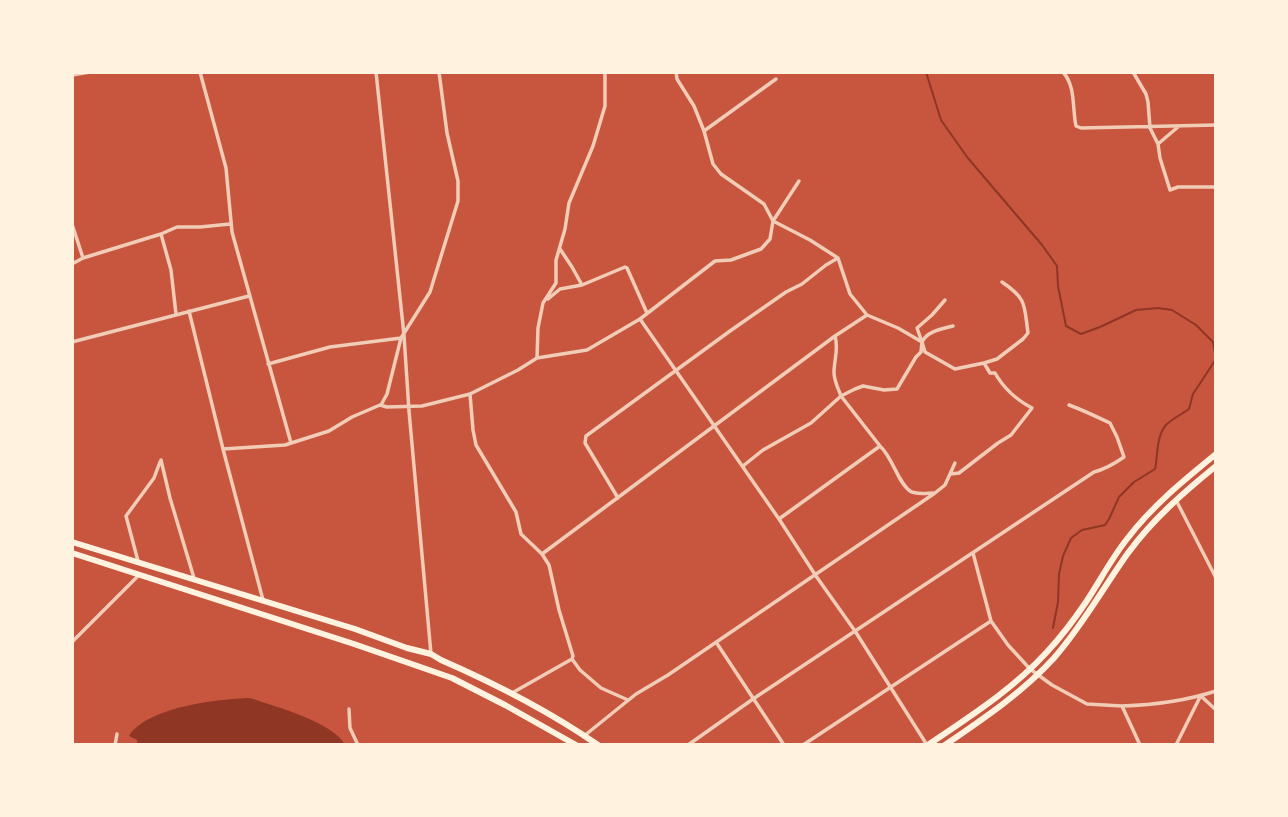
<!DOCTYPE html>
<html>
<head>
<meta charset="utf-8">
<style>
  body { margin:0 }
  #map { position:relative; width:1288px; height:817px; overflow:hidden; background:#c8553d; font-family:"Noto Serif",serif }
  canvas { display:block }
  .frame { position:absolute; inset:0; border:74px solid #fff3e0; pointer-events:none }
</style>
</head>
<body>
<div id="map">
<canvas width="1288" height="817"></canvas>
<div class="frame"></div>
</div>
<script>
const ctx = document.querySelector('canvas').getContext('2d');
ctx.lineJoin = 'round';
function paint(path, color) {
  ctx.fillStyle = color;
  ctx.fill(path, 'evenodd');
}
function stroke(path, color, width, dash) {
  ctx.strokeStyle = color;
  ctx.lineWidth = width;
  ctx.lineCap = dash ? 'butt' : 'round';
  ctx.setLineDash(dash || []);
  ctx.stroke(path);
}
const water = new Path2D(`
  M 250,698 C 274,706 335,723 345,745 L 138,745 L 137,740 L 129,736 C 147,707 218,699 250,698 Z`);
const stream = new Path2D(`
  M 926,72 L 941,120 L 967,157 L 1042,245 L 1057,266 L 1058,286 L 1066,326 L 1081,334 L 1100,327 L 1136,310 L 1158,308 L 1172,310 L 1196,325 L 1213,342 L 1216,359 L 1193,394 L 1189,409 C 1182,414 1172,419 1166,425 C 1156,436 1158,456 1155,469 L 1134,482 L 1119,497 L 1109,519 L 1105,525 L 1082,530 L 1071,538 L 1063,556 L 1059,574 L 1058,602 L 1053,628`);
const minor = new Path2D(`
  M 200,72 L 226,168 L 232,232 L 291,443
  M 376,72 L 404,335 L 409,411 L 431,654
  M 676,72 L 677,79 L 694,106 L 704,131 L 713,164 L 721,174 L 764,204 L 773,221 L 810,240 L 838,258 L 850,294 L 867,315 L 898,328 L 922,342 L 925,352 L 955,369 L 984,363 L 997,359 L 1023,339 L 1028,333 C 1024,304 1027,299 1002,282
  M 1063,72 C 1076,87 1072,107 1076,126 L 1081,128 L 1216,125
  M 1133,72 L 1146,94 L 1148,102 L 1150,128 L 1158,144 L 1160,158 L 1170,190 L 1178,187 L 1216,187
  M 72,75 L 90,72
  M 704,131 L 776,79
  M 1158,144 L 1178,127
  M 72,224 L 83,258
  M 161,234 L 171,270 L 176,314
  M 560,249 L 572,267 L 582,285
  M 72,264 L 83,258 L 161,234 L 177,227 L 200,227 L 230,224
  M 548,299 L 560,289 L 582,285 L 625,267 L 627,268 L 647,313
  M 189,311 L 223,449 L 263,600
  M 640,319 L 779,519 L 816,576 L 855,631 L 927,745
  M 72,342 L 249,296
  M 922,342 C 927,331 942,329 953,326
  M 537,358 L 587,350 L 640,319 L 715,261 L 731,260 L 761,249 L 770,239 L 773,221 L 799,181
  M 268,364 L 330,347 L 401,338
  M 381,405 L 387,394 L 401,338 L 430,292 L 458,201 L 458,181 L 447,133 L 439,72
  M 880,446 C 893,458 898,483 910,491 C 916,495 927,493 933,493
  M 223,449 L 285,445 L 329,431 L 352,417 L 380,405 L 387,407 L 422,406 L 470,394
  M 161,460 L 170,498 L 194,578
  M 743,466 L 763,450 L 811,423 L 841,396 L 855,389 L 863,386 L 884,390 L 897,389 L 916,357 L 921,352 L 922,342 L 917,328 L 932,315 L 945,300
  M 951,474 L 959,473 L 998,443 L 1011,435 L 1032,408 C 1015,399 1004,389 995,373 L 990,373 L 984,363
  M 618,498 L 585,443 L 586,436 L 730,331 L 786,292 L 802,284 L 826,265 L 838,258
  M 1177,502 L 1216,578
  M 779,519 L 880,446 L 841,396 C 838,388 834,381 834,372 C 834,360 839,349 835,336 L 867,315
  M 973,553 L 991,621 L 1008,645 L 1030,669 L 1052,685 L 1087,704 L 1122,706 L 1140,745
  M 542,554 L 835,336
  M 138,561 L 126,516 L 154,478 L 160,462
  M 72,642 L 139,575
  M 716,642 L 784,745
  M 572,659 L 580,670 L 601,688 L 628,700
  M 512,693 L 572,659 L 573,656 L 559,610 L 549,565 L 542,554 L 521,534 L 516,512 L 476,445 L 473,430 L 470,394 L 518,370 L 537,358 L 538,328 L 543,303 L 556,283 L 556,260 L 565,229 L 569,203 L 593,146 L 605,106 L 605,72
  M 1201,696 L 1216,710
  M 1122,706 C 1155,705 1185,701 1216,691
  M 349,709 L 350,728 L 358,745
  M 584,736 L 636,694 L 668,675 L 935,493 L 945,485 L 955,463
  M 115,745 L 117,734
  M 688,745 L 753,699 L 1094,472 C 1106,469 1114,464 1124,457 L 1117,437 L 1110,423 C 1097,417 1083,410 1069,405
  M 803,745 L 991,621
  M 1176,745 L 1200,697`);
const primary = new Path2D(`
  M 928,745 C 969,717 1012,690 1046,653 C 1061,637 1074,620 1086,602 C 1100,581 1111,559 1127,539 C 1152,506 1184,480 1216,454
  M 945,745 C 983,719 1022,693 1054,658 C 1083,625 1103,588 1128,553 C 1153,519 1184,492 1216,466`);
const trunk = new Path2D(`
  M 72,542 L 355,629 L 407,648 L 431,654 L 441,660 C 496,684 549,711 598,745
  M 72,553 L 354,644 L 452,678 L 505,705 L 576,745`);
paint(water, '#8f3625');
stroke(stream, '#8f3625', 2);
stroke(minor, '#f1ccb7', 3.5);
stroke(primary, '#fff3e0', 6);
stroke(trunk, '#fff3e0', 6);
</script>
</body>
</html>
